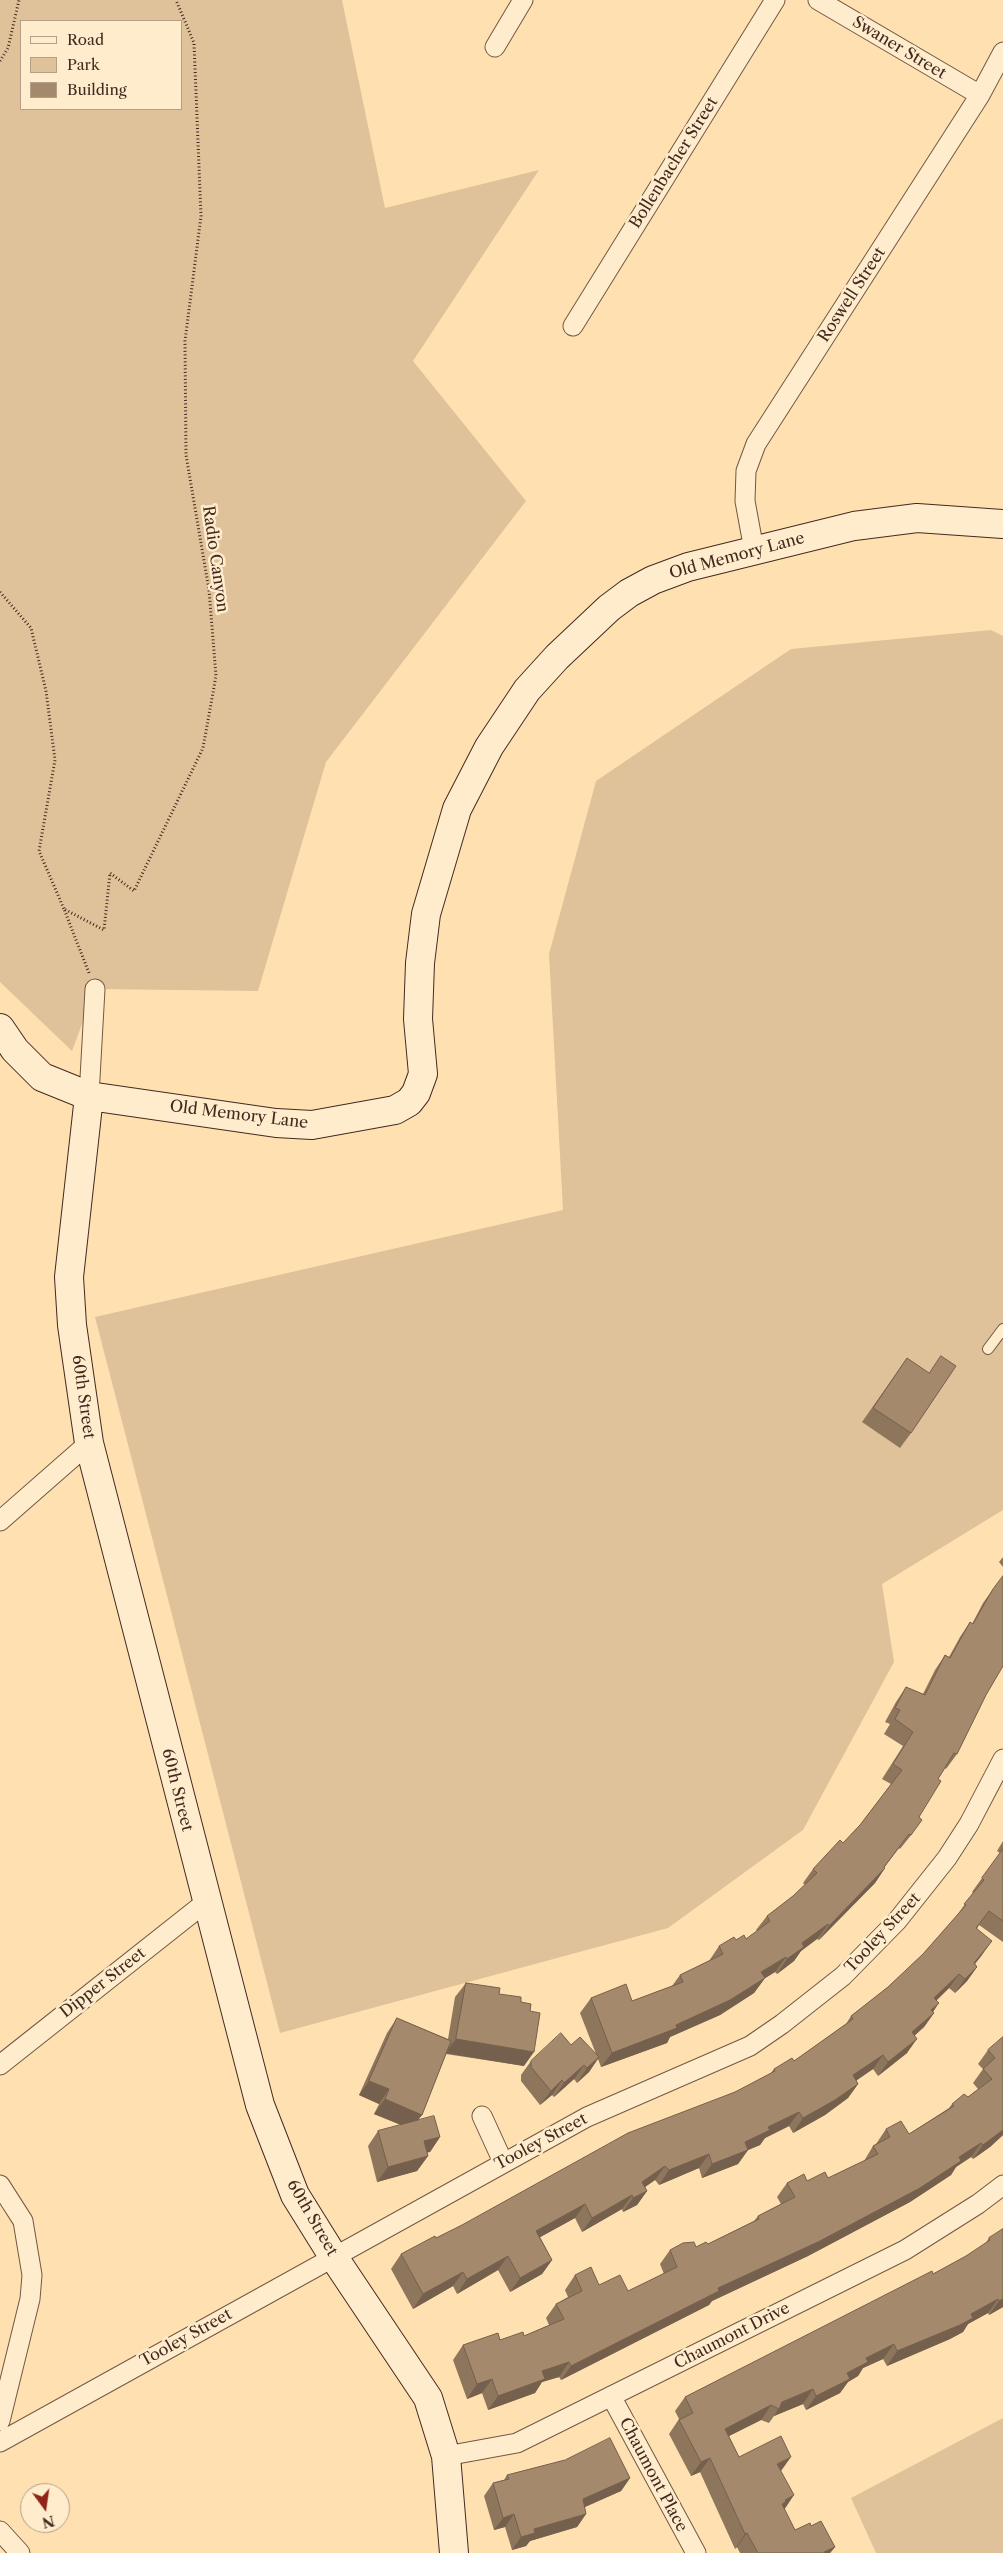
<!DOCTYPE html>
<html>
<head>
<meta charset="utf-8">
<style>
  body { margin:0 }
  #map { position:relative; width:1003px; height:2553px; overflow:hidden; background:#ffe1b1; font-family:"Libre Caslon Text",serif }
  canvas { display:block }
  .legend { position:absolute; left:20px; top:20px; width:162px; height:90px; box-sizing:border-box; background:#ffeccc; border:1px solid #b49e88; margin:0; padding:6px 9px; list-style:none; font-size:15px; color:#432a21 }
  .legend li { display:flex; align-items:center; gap:10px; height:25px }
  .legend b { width:25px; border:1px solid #b49e88 }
  .north { position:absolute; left:20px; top:2483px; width:50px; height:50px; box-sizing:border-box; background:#ffeccc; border:1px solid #b49e88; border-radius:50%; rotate:166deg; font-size:14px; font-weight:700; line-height:20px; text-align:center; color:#432a21 }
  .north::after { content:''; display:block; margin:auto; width:18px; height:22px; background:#8f2418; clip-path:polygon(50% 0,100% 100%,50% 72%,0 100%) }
</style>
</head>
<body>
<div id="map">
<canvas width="1003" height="2553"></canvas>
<ul class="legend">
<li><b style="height:6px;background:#ffeccc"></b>Road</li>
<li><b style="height:14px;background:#dfc299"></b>Park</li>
<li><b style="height:14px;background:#a5896c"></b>Building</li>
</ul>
<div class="north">N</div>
</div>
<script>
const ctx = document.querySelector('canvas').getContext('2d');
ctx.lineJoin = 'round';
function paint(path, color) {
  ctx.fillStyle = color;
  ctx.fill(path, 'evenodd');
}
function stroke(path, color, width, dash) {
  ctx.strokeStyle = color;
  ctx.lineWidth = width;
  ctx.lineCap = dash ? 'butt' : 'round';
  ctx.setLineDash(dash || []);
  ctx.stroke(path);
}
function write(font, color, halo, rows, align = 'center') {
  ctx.font = font + ' "Libre Caslon Text",serif';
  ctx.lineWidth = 5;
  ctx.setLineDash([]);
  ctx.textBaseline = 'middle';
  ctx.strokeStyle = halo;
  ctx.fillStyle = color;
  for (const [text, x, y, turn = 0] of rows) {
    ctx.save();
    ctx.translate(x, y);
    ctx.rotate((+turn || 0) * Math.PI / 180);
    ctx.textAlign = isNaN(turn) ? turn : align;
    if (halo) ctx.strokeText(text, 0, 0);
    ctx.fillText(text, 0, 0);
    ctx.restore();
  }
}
const green = new Path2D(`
  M 0,0 L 342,0 L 385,208 L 539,170 L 413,361 L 526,501 L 326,762 L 258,991 L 95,989 L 72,1051 L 0,982 ZM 21,21 L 181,21 L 181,109 L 21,109 Z
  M 991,630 L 1003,636 L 1003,1510 L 882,1584 L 894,1662 L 803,1830 L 668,1928 L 280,2033 L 95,1317 L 563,1210 L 549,954 L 596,781 L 791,649 Z
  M 1003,2418 L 1003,2553 L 876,2553 L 851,2498 Z`);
const path = new Path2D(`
  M 0,61 L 8,48 L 19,0
  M 0,592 L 31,628 L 46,691 L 55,760 L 39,851 L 64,909
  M 89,973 L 64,909 L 104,930 L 110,873 L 134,891 L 203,748 L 216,676 L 209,590 L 186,455 L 185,341 L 201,216 L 194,43 L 176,0`);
const lane = new Path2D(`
  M 988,1349 L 1003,1329`);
const street = new Path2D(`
  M 818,0 L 980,95
  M 495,47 L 523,0
  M 573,326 L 775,0
  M 754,550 L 745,501 L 746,471 L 756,444 L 980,95 L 1003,52
  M 89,1096 L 95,989
  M 0,1521 L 89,1443
  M 0,2065 L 206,1902
  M 482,2116 L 503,2162
  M 0,2185 L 23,2221 L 32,2275 L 30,2299 L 0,2421
  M 611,2396 L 696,2553
  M 0,2442 L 587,2117 L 750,2046 L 782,2024 L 843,1976 L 897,1921 L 947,1858 L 969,1824 L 1003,1759
  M 446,2456 L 517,2443 L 905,2250 L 978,2204 L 1003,2185
  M 0,2531 L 20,2553`);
const secondary = new Path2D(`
  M 0,1028 L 15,1050 L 42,1077 L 89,1096 L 276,1123 L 312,1125 L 395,1110 L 409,1102 L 416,1093 L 423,1074 L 418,1019 L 420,963 L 426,914 L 457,809 L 489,747 L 527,690 L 557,657 L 609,608 L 629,593 L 653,580 L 688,567 L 854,526 L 917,518 L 1003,524
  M 89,1096 L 69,1277 L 72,1325 L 89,1443 L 260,2105 L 295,2195 L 333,2256 L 428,2398 L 446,2456 L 454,2553`);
const wall = new Path2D(`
  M 907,1358 L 911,1433 L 900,1448 L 862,1422 Z
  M 1003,1557 L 1003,1567 L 999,1562 Z
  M 993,1589 L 986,1695 L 957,1754 L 946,1769 L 945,1768 L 938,1779 L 919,1817 L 912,1834 L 900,1849 L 899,1848 L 884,1867 L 885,1868 L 875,1883 L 819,1940 L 817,1939 L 801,1951 L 794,1961 L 777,1974 L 775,1972 L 765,1978 L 754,1993 L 720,2015 L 670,2037 L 667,2043 L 601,2067 L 598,2059 L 589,2072 L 577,2083 L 574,2079 L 554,2097 L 552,2095 L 540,2105 L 521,2081 L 521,2075 L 531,2061 L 571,2045 L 596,2054 L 580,2013 L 591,1998 L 632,2001 L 672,1986 L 680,1975 L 709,1961 L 719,1946 L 736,1940 L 746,1939 L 757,1931 L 756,1930 L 767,1916 L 793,1896 L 805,1885 L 803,1883 L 813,1869 L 843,1843 L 860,1825 L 891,1784 L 882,1779 L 903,1746 L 884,1734 L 890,1724 L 885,1722 L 896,1702 L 906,1687 L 923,1694 L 935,1670 L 945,1655 L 949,1657 L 960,1637 L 970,1622 L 972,1624 L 983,1603 Z
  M 1003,1841 L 1003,1942 L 979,1925 L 977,1929 L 982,1955 L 975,1964 L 977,1967 L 967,1981 L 955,1993 L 949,1988 L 936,2001 L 933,2012 L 934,2013 L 924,2027 L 914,2036 L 907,2053 L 878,2076 L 873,2069 L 856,2080 L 858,2084 L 848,2098 L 825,2115 L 793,2133 L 789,2126 L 765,2138 L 760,2145 L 748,2150 L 738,2164 L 702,2178 L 699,2168 L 659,2185 L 655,2180 L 645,2187 L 647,2191 L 637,2205 L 623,2212 L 622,2209 L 582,2232 L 575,2218 L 540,2237 L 552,2260 L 542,2274 L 510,2292 L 498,2270 L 457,2294 L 453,2286 L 413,2309 L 391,2269 L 401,2254 L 436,2238 L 735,2092 L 770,2074 L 774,2069 L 794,2061 L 846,2024 L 851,2016 L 888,1987 L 923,1954 L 955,1918 L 973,1893 L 972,1892 L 1000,1853 L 997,1851 Z
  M 466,1983 L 499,1994 L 521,2002 L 530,2011 L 524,2066 L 446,2054 L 422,2115 L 418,2120 L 440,2137 L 430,2152 L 426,2152 L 428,2156 L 417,2171 L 377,2182 L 368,2146 L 378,2131 L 401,2125 L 374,2114 L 379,2104 L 359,2095 L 387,2033 L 397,2018 L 448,2039 L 455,1997 Z
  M 1003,2037 L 1003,2135 L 990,2147 L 973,2159 L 971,2157 L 956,2167 L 951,2175 L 910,2202 L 808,2256 L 712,2301 L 709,2305 L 561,2380 L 559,2377 L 542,2382 L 535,2393 L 488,2410 L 482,2393 L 467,2399 L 453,2360 L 463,2345 L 524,2336 L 549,2325 L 546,2318 L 556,2304 L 568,2297 L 565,2290 L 575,2275 L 599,2285 L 628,2291 L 664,2274 L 660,2264 L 670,2250 L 696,2247 L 708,2244 L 754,2221 L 758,2216 L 781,2204 L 777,2197 L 787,2183 L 828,2178 L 864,2161 L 873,2146 L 876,2144 L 886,2129 L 909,2134 L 949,2108 L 952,2104 L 968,2097 L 978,2089 L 973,2083 L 983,2069 L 978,2064 L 988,2050 Z
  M 1003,2229 L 1003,2307 L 989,2315 L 988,2313 L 968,2324 L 963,2332 L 950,2339 L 887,2366 L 883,2359 L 863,2368 L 858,2376 L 848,2382 L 840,2393 L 806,2410 L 803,2404 L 774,2416 L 769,2423 L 761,2420 L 729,2436 L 739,2457 L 781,2471 L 784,2509 L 795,2530 L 811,2526 L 835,2547 L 830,2553 L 740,2553 L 737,2547 L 735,2549 L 700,2472 L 691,2476 L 669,2434 L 679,2419 L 675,2411 L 685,2397 L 933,2274 L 966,2256 L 985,2244 L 989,2238 Z
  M 507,2475 L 630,2478 L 621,2491 L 584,2507 L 586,2514 L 577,2527 L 530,2541 L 526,2546 L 512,2550 L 505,2527 L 494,2530 L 484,2496 L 493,2483 L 504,2480 Z`);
const shadedWall = new Path2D(`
  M 909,1834 L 878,1876 L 885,1868 L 875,1883 L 819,1940 L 829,1926 Z
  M 828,1924 L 817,1939 L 801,1951 L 794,1961 L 777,1974 L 787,1959 L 802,1943 Z
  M 992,1941 L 982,1955 L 964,1977 L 974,1963 Z
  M 786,1957 L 775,1972 L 751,1987 L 761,1972 Z
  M 977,1967 L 967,1981 L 955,1993 L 965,1979 Z
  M 959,1974 L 949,1988 L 924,2012 L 934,1998 Z
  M 765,1978 L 754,1993 L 720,2015 L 670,2037 L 667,2043 L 601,2067 L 612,2053 L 676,2025 Z
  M 939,2003 L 929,2018 L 934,2013 L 924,2027 L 902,2047 L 912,2032 L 931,2010 Z
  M 456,2039 L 534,2052 L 524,2066 L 445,2053 Z
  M 917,2039 L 907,2053 L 878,2076 L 888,2062 Z
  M 883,2055 L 873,2069 L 843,2090 L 853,2075 Z
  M 599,2057 L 589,2072 L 577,2083 L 587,2068 Z
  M 584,2065 L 574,2079 L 554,2097 L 564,2083 Z
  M 562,2080 L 552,2095 L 540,2105 L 551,2091 Z
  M 369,2081 L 389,2089 L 379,2104 L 359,2095 Z
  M 858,2084 L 848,2098 L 825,2115 L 793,2133 L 803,2118 Z
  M 385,2099 L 422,2115 L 411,2129 L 374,2114 Z
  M 799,2112 L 789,2126 L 765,2138 L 760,2145 L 748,2150 L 738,2164 L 702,2178 L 712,2164 L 768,2127 Z
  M 1003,2130 L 1003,2135 L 990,2147 L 973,2159 L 983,2145 Z
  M 440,2137 L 430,2152 L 413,2156 L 424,2141 Z
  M 981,2143 L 971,2157 L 956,2167 L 951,2175 L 910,2202 L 808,2256 L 712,2301 L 709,2305 L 561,2380 L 571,2366 L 718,2288 L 959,2157 Z
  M 709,2154 L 699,2168 L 659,2185 L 669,2170 Z
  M 428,2156 L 417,2171 L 377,2182 L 388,2167 Z
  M 665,2166 L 655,2180 L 632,2196 L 642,2182 Z
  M 647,2191 L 637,2205 L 623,2212 L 633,2198 Z
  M 632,2195 L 622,2209 L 582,2232 L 592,2218 Z
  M 585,2204 L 575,2218 L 526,2245 L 536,2231 Z
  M 508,2256 L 498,2270 L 457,2294 L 467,2279 Z
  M 552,2260 L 542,2274 L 510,2292 L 520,2278 Z
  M 463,2272 L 453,2286 L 413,2309 L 423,2294 Z
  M 998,2299 L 988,2313 L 968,2324 L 963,2332 L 950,2339 L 887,2366 L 897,2351 L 971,2314 Z
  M 1003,2299 L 1003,2307 L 989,2315 L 999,2301 Z
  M 894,2344 L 883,2359 L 863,2368 L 858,2376 L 848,2382 L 840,2393 L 806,2410 L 816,2396 L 866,2358 Z
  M 569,2362 L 559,2377 L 542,2382 L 535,2393 L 488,2410 L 498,2396 L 542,2371 Z
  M 492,2379 L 482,2393 L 467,2399 L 477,2384 Z
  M 813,2389 L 803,2404 L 774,2416 L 782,2402 Z
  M 771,2405 L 761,2420 L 715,2443 L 725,2429 Z
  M 791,2457 L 781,2471 L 777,2464 Z
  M 710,2458 L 700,2472 L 691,2476 L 701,2462 Z
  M 630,2478 L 621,2491 L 574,2512 L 583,2499 Z
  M 794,2495 L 784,2510 L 776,2517 L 785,2500 Z
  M 514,2514 L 505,2527 L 494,2530 L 503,2518 Z
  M 586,2514 L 577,2527 L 530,2541 L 526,2546 L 512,2550 L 521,2537 L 534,2529 Z
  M 747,2533 L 737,2547 L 735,2549 L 745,2534 Z
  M 835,2547 L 830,2553 L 823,2553 L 824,2552 Z`);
const building = new Path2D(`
  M 941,1356 L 956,1366 L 911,1433 L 873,1408 L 907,1358 L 929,1373 Z
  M 1003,1576 L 1003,1666 L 986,1695 L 957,1754 L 954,1753 L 938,1779 L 941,1781 L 919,1817 L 922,1820 L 911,1835 L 909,1834 L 884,1867 L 885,1868 L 829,1926 L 828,1924 L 802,1943 L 804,1947 L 787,1959 L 786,1957 L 761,1972 L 765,1978 L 730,2000 L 676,2025 L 677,2028 L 612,2053 L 591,1998 L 626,1984 L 632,2001 L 683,1982 L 680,1975 L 723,1954 L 719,1946 L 734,1937 L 736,1940 L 744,1935 L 746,1939 L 770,1921 L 767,1916 L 793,1896 L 817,1873 L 813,1869 L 840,1840 L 843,1843 L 860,1825 L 902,1770 L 893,1764 L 913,1732 L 895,1719 L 900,1710 L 895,1708 L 906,1687 L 925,1695 L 945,1655 L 950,1658 L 970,1622 L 973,1624 L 993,1589 Z
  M 1003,1849 L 1003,1921 L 989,1911 L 976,1928 L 992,1941 L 974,1963 L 977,1967 L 965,1979 L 959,1974 L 934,1998 L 939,2003 L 931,2010 L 934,2013 L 912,2032 L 917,2039 L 888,2062 L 883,2055 L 853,2075 L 858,2084 L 835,2100 L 803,2118 L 799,2112 L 768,2127 L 770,2130 L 745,2142 L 748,2150 L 712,2164 L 709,2154 L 669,2170 L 665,2166 L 642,2182 L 647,2191 L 633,2198 L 632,2195 L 592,2218 L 585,2204 L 536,2231 L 552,2260 L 520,2278 L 508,2256 L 467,2279 L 463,2272 L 423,2294 L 401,2254 L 435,2236 L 436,2238 L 462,2225 L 628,2133 L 735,2092 L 775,2071 L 774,2069 L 792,2058 L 794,2061 L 853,2019 L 851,2016 L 888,1987 L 923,1954 L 966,1905 L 964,1904 L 984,1880 L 982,1878 Z
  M 466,1983 L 500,1988 L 499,1994 L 521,1997 L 521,2002 L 531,2004 L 530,2011 L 540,2013 L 534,2052 L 456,2039 Z
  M 397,2018 L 451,2041 L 422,2115 L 385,2099 L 389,2089 L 369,2081 Z
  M 561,2033 L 571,2045 L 580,2037 L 599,2057 L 587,2068 L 584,2065 L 564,2083 L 562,2080 L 551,2091 L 531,2067 L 531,2061 Z
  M 1003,2037 L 1003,2130 L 983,2145 L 981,2143 L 959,2157 L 961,2161 L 920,2188 L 818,2242 L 718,2288 L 719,2291 L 571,2366 L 569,2362 L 542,2371 L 545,2379 L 498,2396 L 492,2379 L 477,2384 L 463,2345 L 498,2333 L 500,2340 L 523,2332 L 524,2336 L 564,2319 L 556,2304 L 582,2291 L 575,2275 L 591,2267 L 599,2285 L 620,2275 L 628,2291 L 677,2267 L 670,2250 L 683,2243 L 694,2242 L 696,2247 L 706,2242 L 708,2244 L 759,2219 L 758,2216 L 795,2197 L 787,2183 L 804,2174 L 807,2181 L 825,2172 L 828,2178 L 878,2154 L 873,2146 L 890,2137 L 886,2129 L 901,2121 L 909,2134 L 954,2106 L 952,2104 L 964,2094 L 968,2097 L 992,2079 L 983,2069 L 995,2058 L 988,2050 Z
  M 434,2116 L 440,2137 L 424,2141 L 428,2156 L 388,2167 L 378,2131 Z
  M 1003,2229 L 1003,2299 L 999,2301 L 998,2299 L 971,2314 L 973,2318 L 960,2325 L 897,2351 L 894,2344 L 866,2358 L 868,2362 L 847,2373 L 850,2379 L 816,2396 L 813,2389 L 782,2402 L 779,2409 L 771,2405 L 725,2429 L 739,2457 L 781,2436 L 791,2457 L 777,2464 L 794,2495 L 785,2500 L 786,2502 L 782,2504 L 795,2530 L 810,2523 L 811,2526 L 821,2521 L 835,2547 L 824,2552 L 825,2553 L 758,2553 L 747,2533 L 745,2534 L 710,2458 L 701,2462 L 679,2420 L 693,2413 L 685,2397 L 932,2271 L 933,2274 L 966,2256 L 990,2240 L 989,2238 Z
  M 610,2438 L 630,2478 L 583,2499 L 586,2514 L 534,2529 L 535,2533 L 521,2537 L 514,2514 L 503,2518 L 493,2483 L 509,2479 L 507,2475 L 565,2460 Z`);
const streetNames = [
  ["Swaner Street",899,48,31],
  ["Bollenbacher Street",674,163,-58],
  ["Roswell Street",852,295,-57],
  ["Old Memory Lane",737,556,-15],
  ["Radio Canyon",215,559,82],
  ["Old Memory Lane",239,1115,7],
  ["60th Street",83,1397,82],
  ["60th Street",177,1790,76],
  ["Tooley Street",883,1933,-47],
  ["Dipper Street",103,1983,-38],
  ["Tooley Street",541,2142,-28],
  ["60th Street",312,2218,60],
  ["Chaumont Drive",732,2336,-27],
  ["Tooley Street",186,2338,-29],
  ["Chaumont Place",653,2475,62]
];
paint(green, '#dfc299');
stroke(lane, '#725845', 12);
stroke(street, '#725845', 21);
stroke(secondary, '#432a21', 30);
stroke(path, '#432a21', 3, [1, 2.5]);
stroke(lane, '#ffeccc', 10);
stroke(street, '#ffeccc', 19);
stroke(secondary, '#ffeccc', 28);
paint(wall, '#8e765d');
paint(shadedWall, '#74604c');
paint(building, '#a5896c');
stroke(building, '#74604c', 1);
write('16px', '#432a21', '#ffeccc', streetNames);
</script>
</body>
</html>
